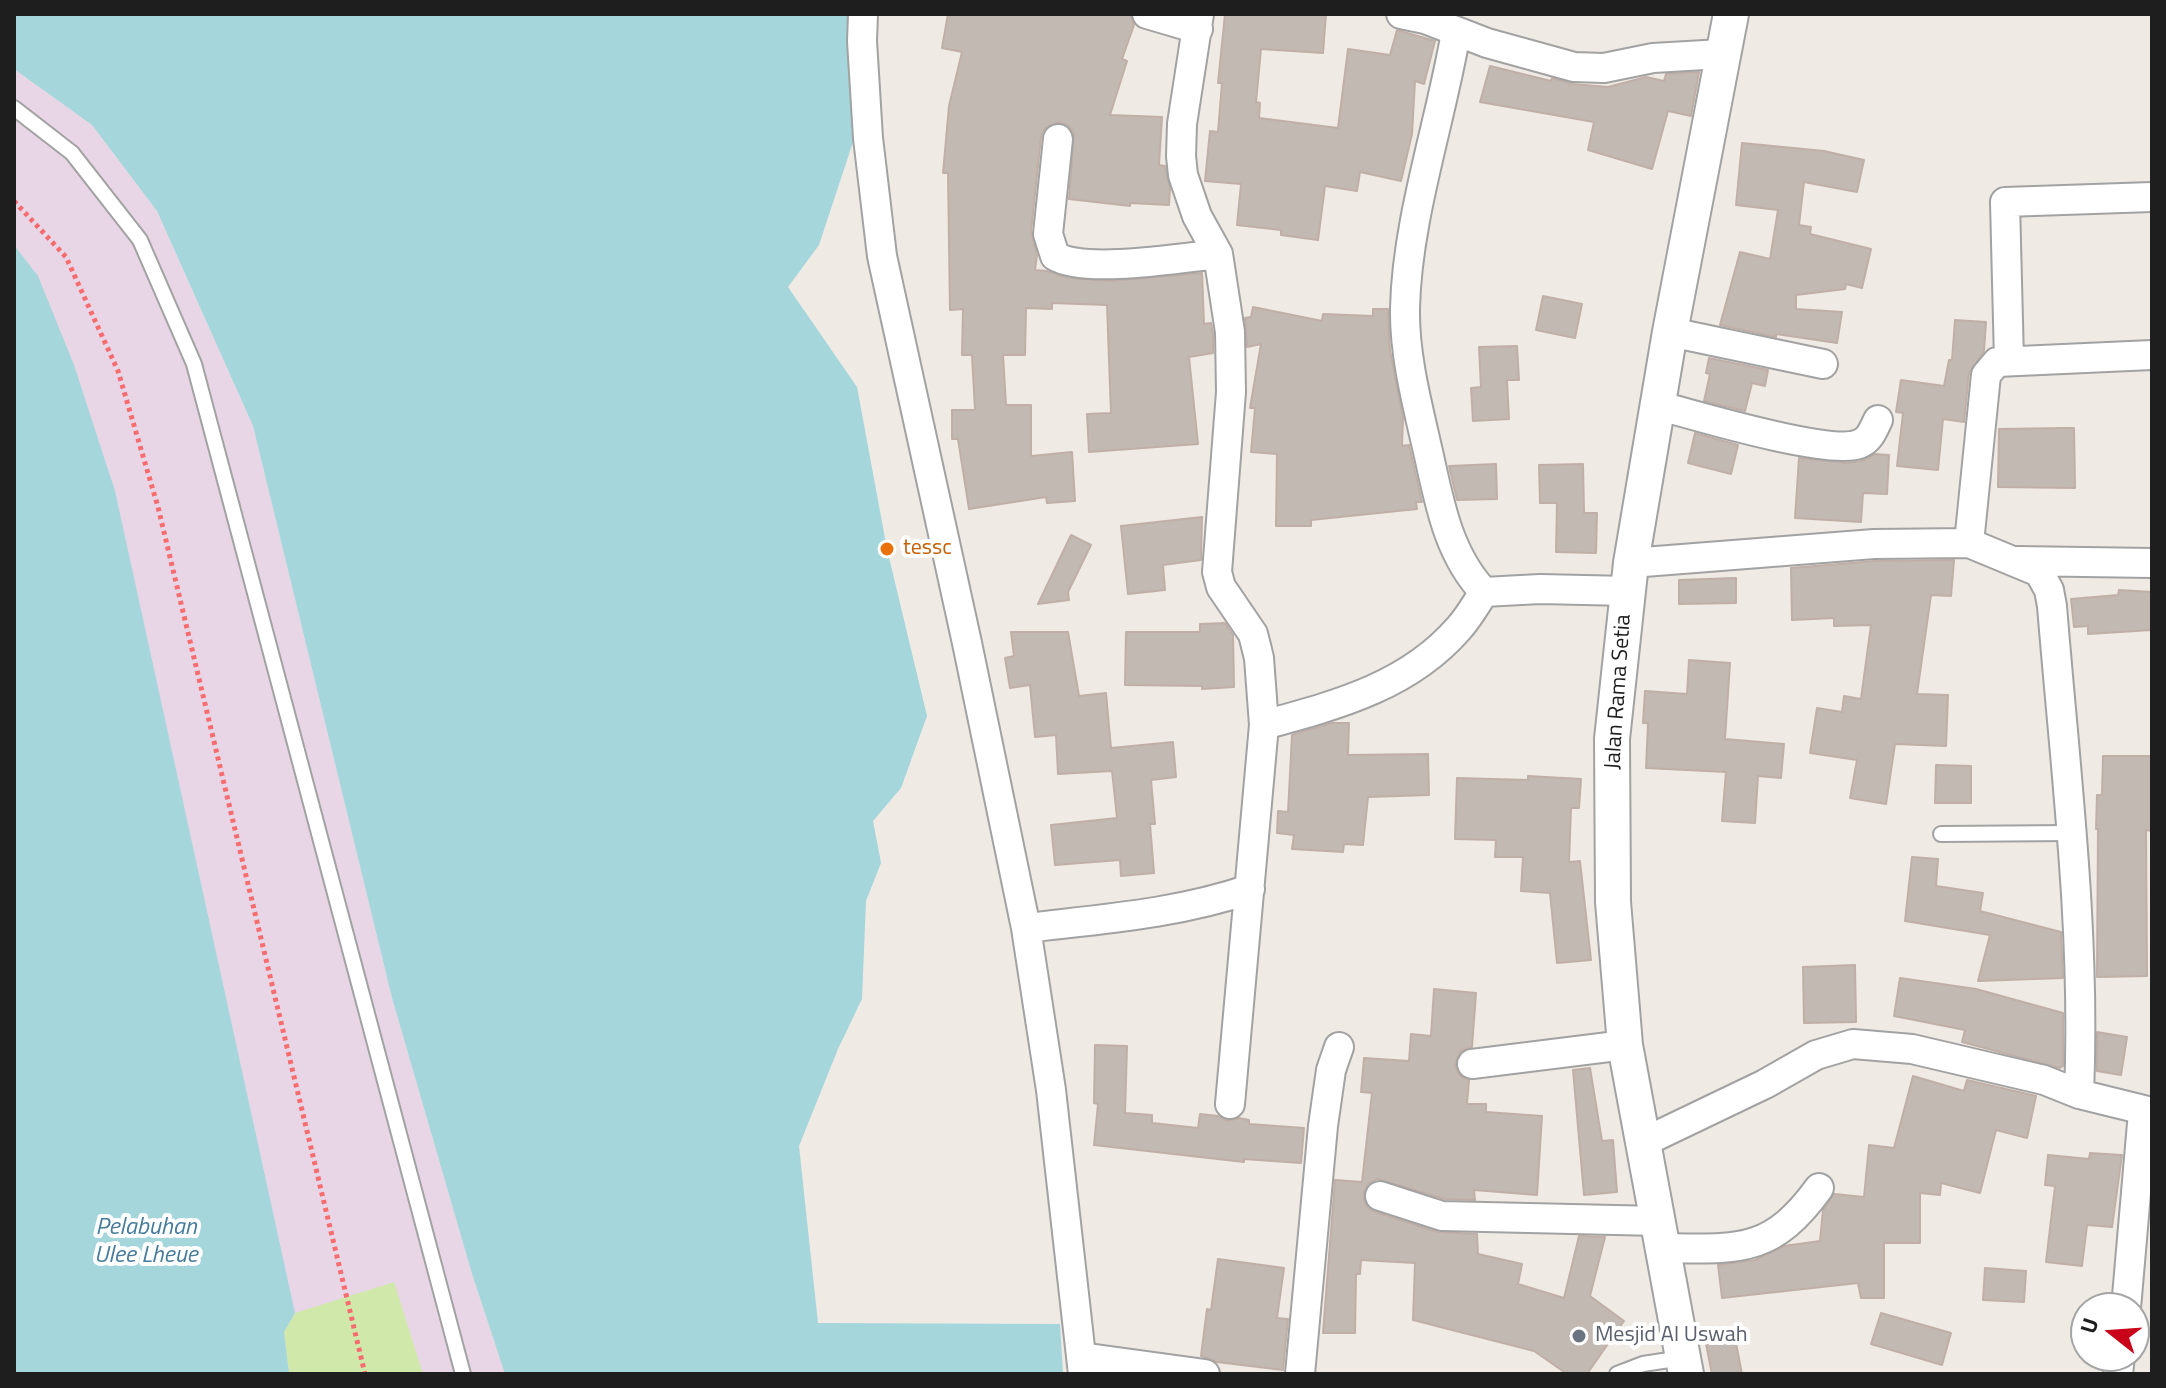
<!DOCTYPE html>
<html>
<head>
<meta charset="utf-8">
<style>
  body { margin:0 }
  #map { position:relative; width:2166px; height:1388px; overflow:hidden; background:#efeae4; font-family:"Titillium Web",sans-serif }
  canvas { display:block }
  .frame { position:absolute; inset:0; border:16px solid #1e1e1e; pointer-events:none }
  .north { position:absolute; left:2070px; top:1292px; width:80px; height:80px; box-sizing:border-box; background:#fff; border:2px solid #a5a5a5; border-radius:50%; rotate:287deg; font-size:22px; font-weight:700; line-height:32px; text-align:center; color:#1e1e1e }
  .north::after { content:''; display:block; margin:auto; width:28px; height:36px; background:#c8031a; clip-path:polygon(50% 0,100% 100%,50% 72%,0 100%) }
</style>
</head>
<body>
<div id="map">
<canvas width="2166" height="1388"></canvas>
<div class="frame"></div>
<div class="north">U</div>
</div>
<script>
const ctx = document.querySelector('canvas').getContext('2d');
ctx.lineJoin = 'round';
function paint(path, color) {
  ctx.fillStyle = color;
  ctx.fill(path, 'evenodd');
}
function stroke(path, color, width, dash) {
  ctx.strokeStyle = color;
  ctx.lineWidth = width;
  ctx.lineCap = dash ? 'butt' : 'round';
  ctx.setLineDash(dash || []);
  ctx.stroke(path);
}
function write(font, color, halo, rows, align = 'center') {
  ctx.font = font + ' "Titillium Web",sans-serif';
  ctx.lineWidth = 8;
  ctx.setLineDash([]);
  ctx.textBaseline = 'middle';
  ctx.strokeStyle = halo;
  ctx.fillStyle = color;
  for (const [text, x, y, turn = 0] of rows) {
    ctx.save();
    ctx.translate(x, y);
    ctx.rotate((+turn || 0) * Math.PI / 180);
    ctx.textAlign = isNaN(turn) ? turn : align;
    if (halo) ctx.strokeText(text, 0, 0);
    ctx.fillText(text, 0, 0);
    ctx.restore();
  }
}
const industrial = new Path2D(`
  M 14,69 L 92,125 L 157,211 L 253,426 L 392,998 L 472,1274 L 505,1374 L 14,1374 Z`);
const grass = new Path2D(`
  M 394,1282 L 423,1374 L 289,1374 L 284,1332 L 295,1313 Z`);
const water = new Path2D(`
  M 14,14 L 852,14 L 855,136 L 819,245 L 788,287 L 857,387 L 887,549 L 927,716 L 901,788 L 873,821 L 881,863 L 866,901 L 862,999 L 838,1049 L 799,1146 L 818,1323 L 1060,1324 L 1063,1374 L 505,1374 L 472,1274 L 392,998 L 253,426 L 157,211 L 92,125 L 14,69 Z
  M 14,245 L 38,276 L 74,365 L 115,491 L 295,1313 L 284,1332 L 289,1374 L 14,1374 Z`);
const building = new Path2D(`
  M 948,14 L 1130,14 L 1134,25 L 1122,59 L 1127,61 L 1110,115 L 1162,117 L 1159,165 L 1165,166 L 1170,189 L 1169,205 L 1130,203 L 1130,206 L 1069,199 L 1074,133 L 1069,126 L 1059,122 L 1045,128 L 1041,137 L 1031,232 L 1037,255 L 1035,270 L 1047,271 L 1067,278 L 1109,281 L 1202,273 L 1204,324 L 1211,323 L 1213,333 L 1213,353 L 1189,357 L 1198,444 L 1089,452 L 1087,414 L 1111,413 L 1107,305 L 1052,303 L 1052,309 L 1026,308 L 1025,355 L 1003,355 L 1006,405 L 1031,405 L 1031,456 L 1072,452 L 1075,501 L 1047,503 L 1046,497 L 969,509 L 958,439 L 952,439 L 952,410 L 975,410 L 972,355 L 962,355 L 963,309 L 950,310 L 948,173 L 943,173 L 949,106 L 962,52 L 942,48 Z
  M 1225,14 L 1326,14 L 1323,53 L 1261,49 L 1256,102 L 1260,103 L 1259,118 L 1338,128 L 1348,49 L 1390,55 L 1397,30 L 1435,41 L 1424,84 L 1415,81 L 1412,134 L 1401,181 L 1360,172 L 1357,191 L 1325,186 L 1318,240 L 1281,235 L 1281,230 L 1237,225 L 1241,184 L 1205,181 L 1210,131 L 1218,132 L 1222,83 L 1218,83 Z
  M 1490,66 L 1551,81 L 1552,78 L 1573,84 L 1608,87 L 1646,77 L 1664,81 L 1666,74 L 1699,72 L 1691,116 L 1668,111 L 1652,169 L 1588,150 L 1594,122 L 1480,102 Z
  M 1742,143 L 1824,151 L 1864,160 L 1857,192 L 1804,182 L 1799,225 L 1811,227 L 1810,234 L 1871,249 L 1862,288 L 1846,284 L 1845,289 L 1796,295 L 1796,309 L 1842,312 L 1837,343 L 1776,334 L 1776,337 L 1720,325 L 1740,252 L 1770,259 L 1778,210 L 1736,205 Z
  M 1543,296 L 1582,304 L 1575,338 L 1536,330 Z
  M 1253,307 L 1322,321 L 1323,314 L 1373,316 L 1373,309 L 1388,309 L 1390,350 L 1403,418 L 1402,446 L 1409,445 L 1422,502 L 1416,502 L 1417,509 L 1311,520 L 1311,526 L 1276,526 L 1277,454 L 1251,452 L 1255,408 L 1250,408 L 1261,344 L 1247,347 L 1245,318 L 1251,317 Z
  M 1955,320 L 1986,322 L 1984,351 L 1969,373 L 1964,422 L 1943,419 L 1938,470 L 1897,466 L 1903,413 L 1896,412 L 1901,380 L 1944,386 L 1949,360 L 1952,360 Z
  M 1517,346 L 1519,380 L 1507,380 L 1509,419 L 1473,421 L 1471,388 L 1481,387 L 1479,347 Z
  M 1709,358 L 1768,370 L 1765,386 L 1752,383 L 1745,411 L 1704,401 L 1710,374 L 1706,373 Z
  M 2065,428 L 2074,428 L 2075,488 L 1998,487 L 1999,429 Z
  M 1695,433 L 1738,445 L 1731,474 L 1688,463 Z
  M 1875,454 L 1889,455 L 1887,494 L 1863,493 L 1861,522 L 1795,518 L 1799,458 L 1846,463 L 1862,461 Z
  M 1496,464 L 1497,499 L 1457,500 L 1449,466 Z
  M 1583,464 L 1584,513 L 1597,513 L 1596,553 L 1556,552 L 1557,503 L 1540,503 L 1539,465 Z
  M 1202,517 L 1201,560 L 1163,565 L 1165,590 L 1128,594 L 1121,526 Z
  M 1071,535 L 1091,545 L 1068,592 L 1069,600 L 1038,604 Z
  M 1954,560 L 1951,596 L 1931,595 L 1917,694 L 1948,695 L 1946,746 L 1895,744 L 1886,804 L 1850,798 L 1857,760 L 1810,753 L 1817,708 L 1842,712 L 1844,696 L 1861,699 L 1871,625 L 1834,626 L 1834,618 L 1792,620 L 1791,568 L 1875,561 Z
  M 1736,578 L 1736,603 L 1679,604 L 1679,580 Z
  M 2119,590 L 2152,592 L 2152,630 L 2088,634 L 2088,626 L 2074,627 L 2071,599 L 2118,595 Z
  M 1225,623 L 1233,635 L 1234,687 L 1202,689 L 1202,686 L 1125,685 L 1126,632 L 1200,632 L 1200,624 Z
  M 1011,632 L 1068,632 L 1079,696 L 1106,693 L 1111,748 L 1173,742 L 1176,777 L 1151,780 L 1155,824 L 1150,824 L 1154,873 L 1121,876 L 1120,860 L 1055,865 L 1051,825 L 1117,818 L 1112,771 L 1058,774 L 1056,735 L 1035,737 L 1030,685 L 1010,688 L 1005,658 L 1014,656 Z
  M 1689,660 L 1730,663 L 1725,739 L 1784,744 L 1781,778 L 1758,776 L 1755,823 L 1722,821 L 1726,772 L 1646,768 L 1648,723 L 1643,723 L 1645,691 L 1687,694 Z
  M 1332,723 L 1349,723 L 1348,755 L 1428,754 L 1429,795 L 1368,797 L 1363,845 L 1344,844 L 1343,852 L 1292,849 L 1294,835 L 1277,833 L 1278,811 L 1288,812 L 1292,735 Z
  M 2103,756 L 2152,756 L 2152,831 L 2146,830 L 2147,976 L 2097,977 L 2098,829 L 2096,829 L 2097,795 L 2102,795 Z
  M 1936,765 L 1971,766 L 1971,803 L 1935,803 Z
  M 1528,776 L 1581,779 L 1579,808 L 1571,808 L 1569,862 L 1580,861 L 1591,960 L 1557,963 L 1550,893 L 1521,891 L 1523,857 L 1495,857 L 1496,840 L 1455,839 L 1457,778 L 1528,780 Z
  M 1912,857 L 1938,859 L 1936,886 L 1983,893 L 1980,911 L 2061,932 L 2063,978 L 1978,981 L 1990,935 L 1905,921 Z
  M 1855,965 L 1856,1022 L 1804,1023 L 1803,967 Z
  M 1900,978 L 1976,989 L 2063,1013 L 2063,1066 L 2060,1068 L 1962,1042 L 1965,1030 L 1894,1016 Z
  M 1434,989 L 1476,993 L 1472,1047 L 1461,1051 L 1455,1065 L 1459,1075 L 1469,1080 L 1467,1104 L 1486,1104 L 1486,1112 L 1542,1116 L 1537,1195 L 1474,1190 L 1475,1200 L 1445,1199 L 1377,1179 L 1368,1184 L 1364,1192 L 1364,1200 L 1368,1208 L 1375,1212 L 1437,1232 L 1477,1234 L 1478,1254 L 1522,1264 L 1518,1284 L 1564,1298 L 1579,1236 L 1605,1237 L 1590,1296 L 1624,1321 L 1587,1374 L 1567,1374 L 1534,1351 L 1413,1320 L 1415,1263 L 1361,1260 L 1360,1274 L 1356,1274 L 1355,1333 L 1323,1333 L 1335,1180 L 1362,1182 L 1372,1093 L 1361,1092 L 1364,1058 L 1409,1061 L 1411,1034 L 1431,1036 Z
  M 2097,1032 L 2127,1037 L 2121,1075 L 2097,1071 Z
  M 1095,1045 L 1127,1046 L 1125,1113 L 1152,1115 L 1152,1123 L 1198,1128 L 1200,1114 L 1218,1116 L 1228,1121 L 1239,1118 L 1249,1120 L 1249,1124 L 1304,1128 L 1301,1163 L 1244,1159 L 1244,1162 L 1094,1145 L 1098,1104 L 1094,1103 Z
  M 1590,1068 L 1602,1141 L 1613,1140 L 1617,1192 L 1584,1195 L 1573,1070 Z
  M 1913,1076 L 1964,1091 L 1967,1080 L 2036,1096 L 2027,1138 L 1996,1130 L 1980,1193 L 1941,1183 L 1940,1195 L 1920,1193 L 1920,1243 L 1884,1243 L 1884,1298 L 1861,1298 L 1858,1283 L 1722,1298 L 1718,1265 L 1755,1260 L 1784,1246 L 1820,1241 L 1823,1210 L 1834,1194 L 1864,1197 L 1869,1145 L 1894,1148 Z
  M 2090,1153 L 2122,1155 L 2112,1227 L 2087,1225 L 2082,1266 L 2046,1262 L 2055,1186 L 2045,1185 L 2048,1155 L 2089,1159 Z
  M 1218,1259 L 1284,1268 L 1277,1318 L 1288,1319 L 1283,1370 L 1217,1362 L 1201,1356 L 1207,1309 L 1211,1310 Z
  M 1985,1268 L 2026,1271 L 2024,1302 L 1983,1300 Z
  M 1881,1313 L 1951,1333 L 1942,1365 L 1871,1344 Z
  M 1735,1338 L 1742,1374 L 1712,1374 L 1706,1344 Z`);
const path = new Path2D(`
  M 14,201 L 66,257 L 118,371 L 158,507 L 365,1374`);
const service = new Path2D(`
  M 14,108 L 72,153 L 140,240 L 194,364 L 463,1374
  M 1941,834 L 2071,833
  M 1617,1374 L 1643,1364 L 1682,1358`);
const minor = new Path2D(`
  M 863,14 L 862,41 L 868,138 L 882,256 L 967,643 L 1026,928 L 1051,1090 L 1083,1374
  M 1147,14 L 1198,29
  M 1199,14 L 1182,124 L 1181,156 L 1183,175 L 1197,216 L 1218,254 L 1230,332 L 1231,392 L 1217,572 L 1221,587 L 1253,634 L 1259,658 L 1264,725 L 1230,1104
  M 1401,14 L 1425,19 L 1487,43 L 1574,67 L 1604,68 L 1653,58 L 1722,54
  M 1456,32 C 1441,121 1407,218 1405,308 C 1404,360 1420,414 1431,465 C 1441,511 1451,557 1484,592 L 1540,589 L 1628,591
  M 1058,139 L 1048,234 L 1055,256 C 1085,274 1180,258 1218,254
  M 1670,332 L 1823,364
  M 2009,361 L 2005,202 L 2152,197
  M 1657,405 C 1694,415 1830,456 1859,444 C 1870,440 1873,430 1878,420
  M 1969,543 L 1986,375 L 1997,362 L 2152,355
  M 2017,561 L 2152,563
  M 1631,563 L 1874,544 L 1969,543 L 2039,572 L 2049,590 L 2052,606 C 2065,768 2086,931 2079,1094
  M 1264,725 C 1336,705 1408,687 1459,628 C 1469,617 1476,604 1484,592
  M 1026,928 C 1102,919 1177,914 1250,889
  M 1472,1064 L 1625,1045
  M 1644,1142 L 1765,1084 L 1816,1055 L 1853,1044 L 1912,1049 L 2044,1080 L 2079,1094 L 2152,1112
  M 1380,1196 L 1442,1216 L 1658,1221
  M 1662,1248 C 1739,1249 1771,1254 1819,1188
  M 2126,1308 L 2143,1112
  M 1081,1357 L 1205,1374
  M 1300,1374 L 1323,1126 L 1331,1070 L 1339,1047
  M 2118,1374 L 2120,1356`);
const tertiary = new Path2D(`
  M 1686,1374 L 1625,1045 L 1613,902 L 1612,739 L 1631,563 L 1670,332 L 1731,14`);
const markers = [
  [887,549,8,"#e8710a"],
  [1579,1336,8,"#6b7280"]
];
const foodNames = [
  ["tessc",903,549]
];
const streetNames = [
  ["Jalan Rama Setia",1619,692,-86]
];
const worshipNames = [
  ["Mesjid Al Uswah",1595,1336]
];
const waterNames = [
  ["Pelabuhan",146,1228],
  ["Ulee Lheue",146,1256]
];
paint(industrial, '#e8d6e6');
paint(grass, '#d0e8aa');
paint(water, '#a5d6dc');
paint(building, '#c3b9b3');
stroke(building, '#c0afa6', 2);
stroke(service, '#a2a2a2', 18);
stroke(minor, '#a2a2a2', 32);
stroke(tertiary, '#a2a2a2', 38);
stroke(path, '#f76c6e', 5, [4, 4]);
stroke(service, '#fff', 14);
stroke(minor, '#fff', 28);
stroke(tertiary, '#fff', 34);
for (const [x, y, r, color] of markers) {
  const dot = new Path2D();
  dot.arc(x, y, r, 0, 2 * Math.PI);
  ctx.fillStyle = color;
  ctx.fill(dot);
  stroke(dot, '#fff', 3);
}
write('22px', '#c56008', '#fff', foodNames, 'left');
write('22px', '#1e1e1e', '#fff', streetNames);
write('22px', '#5b616d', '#fff', worshipNames, 'left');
write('italic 24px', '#467b9c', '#fff', waterNames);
</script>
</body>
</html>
